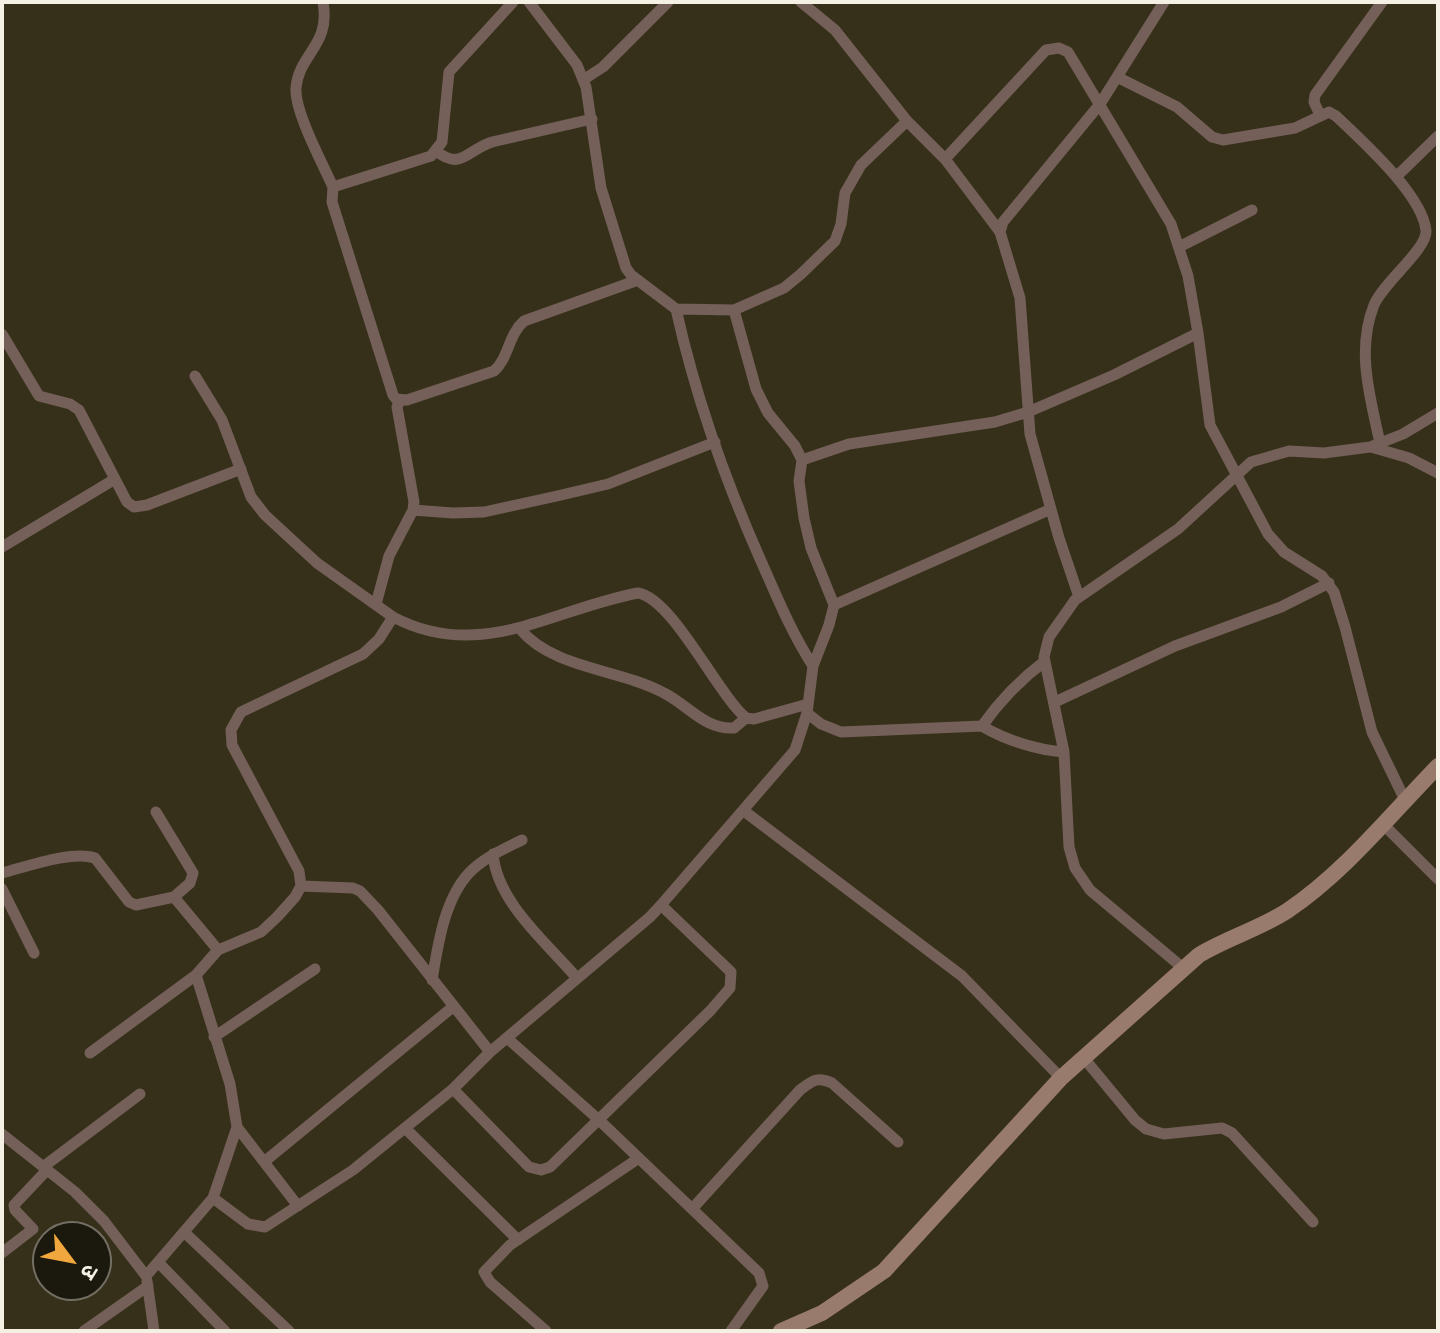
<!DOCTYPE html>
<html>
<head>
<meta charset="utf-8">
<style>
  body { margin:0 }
  #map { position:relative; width:1440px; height:1333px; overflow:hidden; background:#36301a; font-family:"Noto Sans","Noto Sans Devanagari",sans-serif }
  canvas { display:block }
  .frame { position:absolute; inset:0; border:4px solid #f4f0e3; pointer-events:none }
  .north { position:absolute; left:32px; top:1221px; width:80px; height:80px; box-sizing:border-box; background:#1b180e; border:2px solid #726e63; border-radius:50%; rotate:122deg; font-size:22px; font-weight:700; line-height:32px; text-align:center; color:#f4f0e3 }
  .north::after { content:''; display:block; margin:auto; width:28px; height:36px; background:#efa73e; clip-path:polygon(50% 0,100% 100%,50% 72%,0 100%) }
</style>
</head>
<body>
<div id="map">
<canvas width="1440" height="1333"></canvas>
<div class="frame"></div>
<div class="north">उ</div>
</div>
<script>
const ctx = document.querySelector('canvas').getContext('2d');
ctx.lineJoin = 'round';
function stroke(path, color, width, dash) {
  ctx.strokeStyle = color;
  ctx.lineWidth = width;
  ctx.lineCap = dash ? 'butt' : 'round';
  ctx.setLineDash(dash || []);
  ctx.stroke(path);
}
const street = new Path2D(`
  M 323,2 C 331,46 299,53 296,88 C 294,111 323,164 333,187
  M 513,2 L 449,72 L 442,142 L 431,156 L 333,187 L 332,202 L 393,395 L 396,399 L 407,400 L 494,371 C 509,358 508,335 524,321 L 638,280
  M 529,2 L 577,65 L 586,87 L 601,188 L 626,268 L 631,275 L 676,309 L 734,310 L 784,288 L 801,274 L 835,241 L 841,224 L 845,193 L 861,165 L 907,121 L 835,30 L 801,2
  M 1117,77 L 1177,107 L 1212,137 L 1223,140 L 1295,128 L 1329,112 L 1336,116 C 1362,141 1423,195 1426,231 C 1427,249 1383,283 1374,305 C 1356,350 1370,397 1380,443
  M 583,80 L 603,67 L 668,2
  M 1320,115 L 1314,102 L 1315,95 L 1382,2
  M 907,121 L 945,159 L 1000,232
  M 436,151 C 461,171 467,150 492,142 L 592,119
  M 945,159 L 1046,50 L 1059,48 L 1068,52 L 1171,224 L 1188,276 L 1198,333 L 1210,425 L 1268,534 L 1284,552 L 1322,576 L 1334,592 L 1345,627 L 1372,732 L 1405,800
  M 1397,176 L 1438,136
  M 1179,247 L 1252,210
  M 676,309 C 695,395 725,480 761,561 C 777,597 791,632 813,666
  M 2,334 L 39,396 L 70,404 L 79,410 L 127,502 L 134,507 L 147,505 L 241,469
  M 195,376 L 222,420 L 251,497 L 265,515 L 317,563 L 393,617
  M 1371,447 L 1409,458 L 1438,473
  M 802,460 L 849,444 L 995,422 L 1028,412 L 1114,375 L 1198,333
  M 413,510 L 453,513 L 484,512 L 557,496 L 608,484 L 715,442
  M 2,547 L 115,479
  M 1079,597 L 1059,538 L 1030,434 L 1020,298 L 1000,232 L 1003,222 L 1100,104 L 1164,2
  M 376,604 L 389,556 L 413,510 L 414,502 L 397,407 L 400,400
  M 834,605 L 1051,509
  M 520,629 C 553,669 620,669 664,693 C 688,705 705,730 734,728 L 746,718
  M 1055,702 L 1175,646 L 1281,607 L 1329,583
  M 807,713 L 821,724 L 841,732 L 982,726 C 999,702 1021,679 1045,661
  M 982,726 C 1005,740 1037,750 1064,752
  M 744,811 L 962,976 L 1061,1078
  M 156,812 L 193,873 L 190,883 L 174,897
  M 1382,823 L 1438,879
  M 493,854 C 497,902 546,942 576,977
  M 2,873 C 26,867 72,850 95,858 L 129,902 L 136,905 L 174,897 L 218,950
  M 301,886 L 353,888 L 360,891 L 378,910 L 490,1052
  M 2,889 L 34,953
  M 1183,968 L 1090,890 L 1075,868 L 1069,847 L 1064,752 L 1044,657 L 1049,637 L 1075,600 L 1178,529 L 1251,462 L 1289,451 L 1324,453 L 1370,447 L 1403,434 L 1438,413
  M 432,980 C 438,945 444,900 469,873 C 483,858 504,849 522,840
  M 214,1037 L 315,969
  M 507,1038 L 599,1120 L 759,1273 L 763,1286 L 731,1331
  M 90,1053 L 196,975
  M 1083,1057 L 1135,1120 L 1146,1129 L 1164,1134 L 1222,1128 L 1232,1133 L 1313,1222
  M 453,1089 L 529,1167 L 541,1170 L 550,1167 L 710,1011 L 730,988 L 731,972 L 661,905
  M 237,1127 L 298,1206
  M 405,1128 L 518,1240
  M 2,1134 L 75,1192 L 104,1221 L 146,1276 L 213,1198 L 248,1224 L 265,1227 L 353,1170 L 453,1089 L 490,1052 L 650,917 L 661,905 L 795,750 L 807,713 L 813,666 L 829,625 L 834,605 L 811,548 L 804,518 L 799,481 L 802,460 L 795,446 L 768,413 L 756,389 L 734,310
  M 264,1162 L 454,1006
  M 43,1167 L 140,1094
  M 213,1198 L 237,1127 L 230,1084 L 196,975 L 218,950 L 261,932 L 277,917 L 295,897 L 301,886 L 299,871 L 232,745 L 231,730 L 241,712 L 363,654 L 379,639 L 393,617 C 481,663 552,609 638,593 C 673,599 716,692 746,718 L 754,719 L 808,704
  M 692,1209 L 800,1090 C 812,1081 817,1076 832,1083 L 898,1142
  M 184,1232 L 289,1331
  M 2,1253 L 33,1229 L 15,1210 L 14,1205 L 47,1170
  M 158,1262 L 225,1331
  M 147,1281 L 154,1331
  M 84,1331 L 148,1286
  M 546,1331 L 490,1282 L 484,1272 L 510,1245 L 639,1158`);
const secondary = new Path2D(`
  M 781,1331 L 822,1313 L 884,1271 L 1061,1078 L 1199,955 C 1227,938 1259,929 1287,911 C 1344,873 1390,815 1438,766`);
stroke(street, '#746058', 11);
stroke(secondary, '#997b6e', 16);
</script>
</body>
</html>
